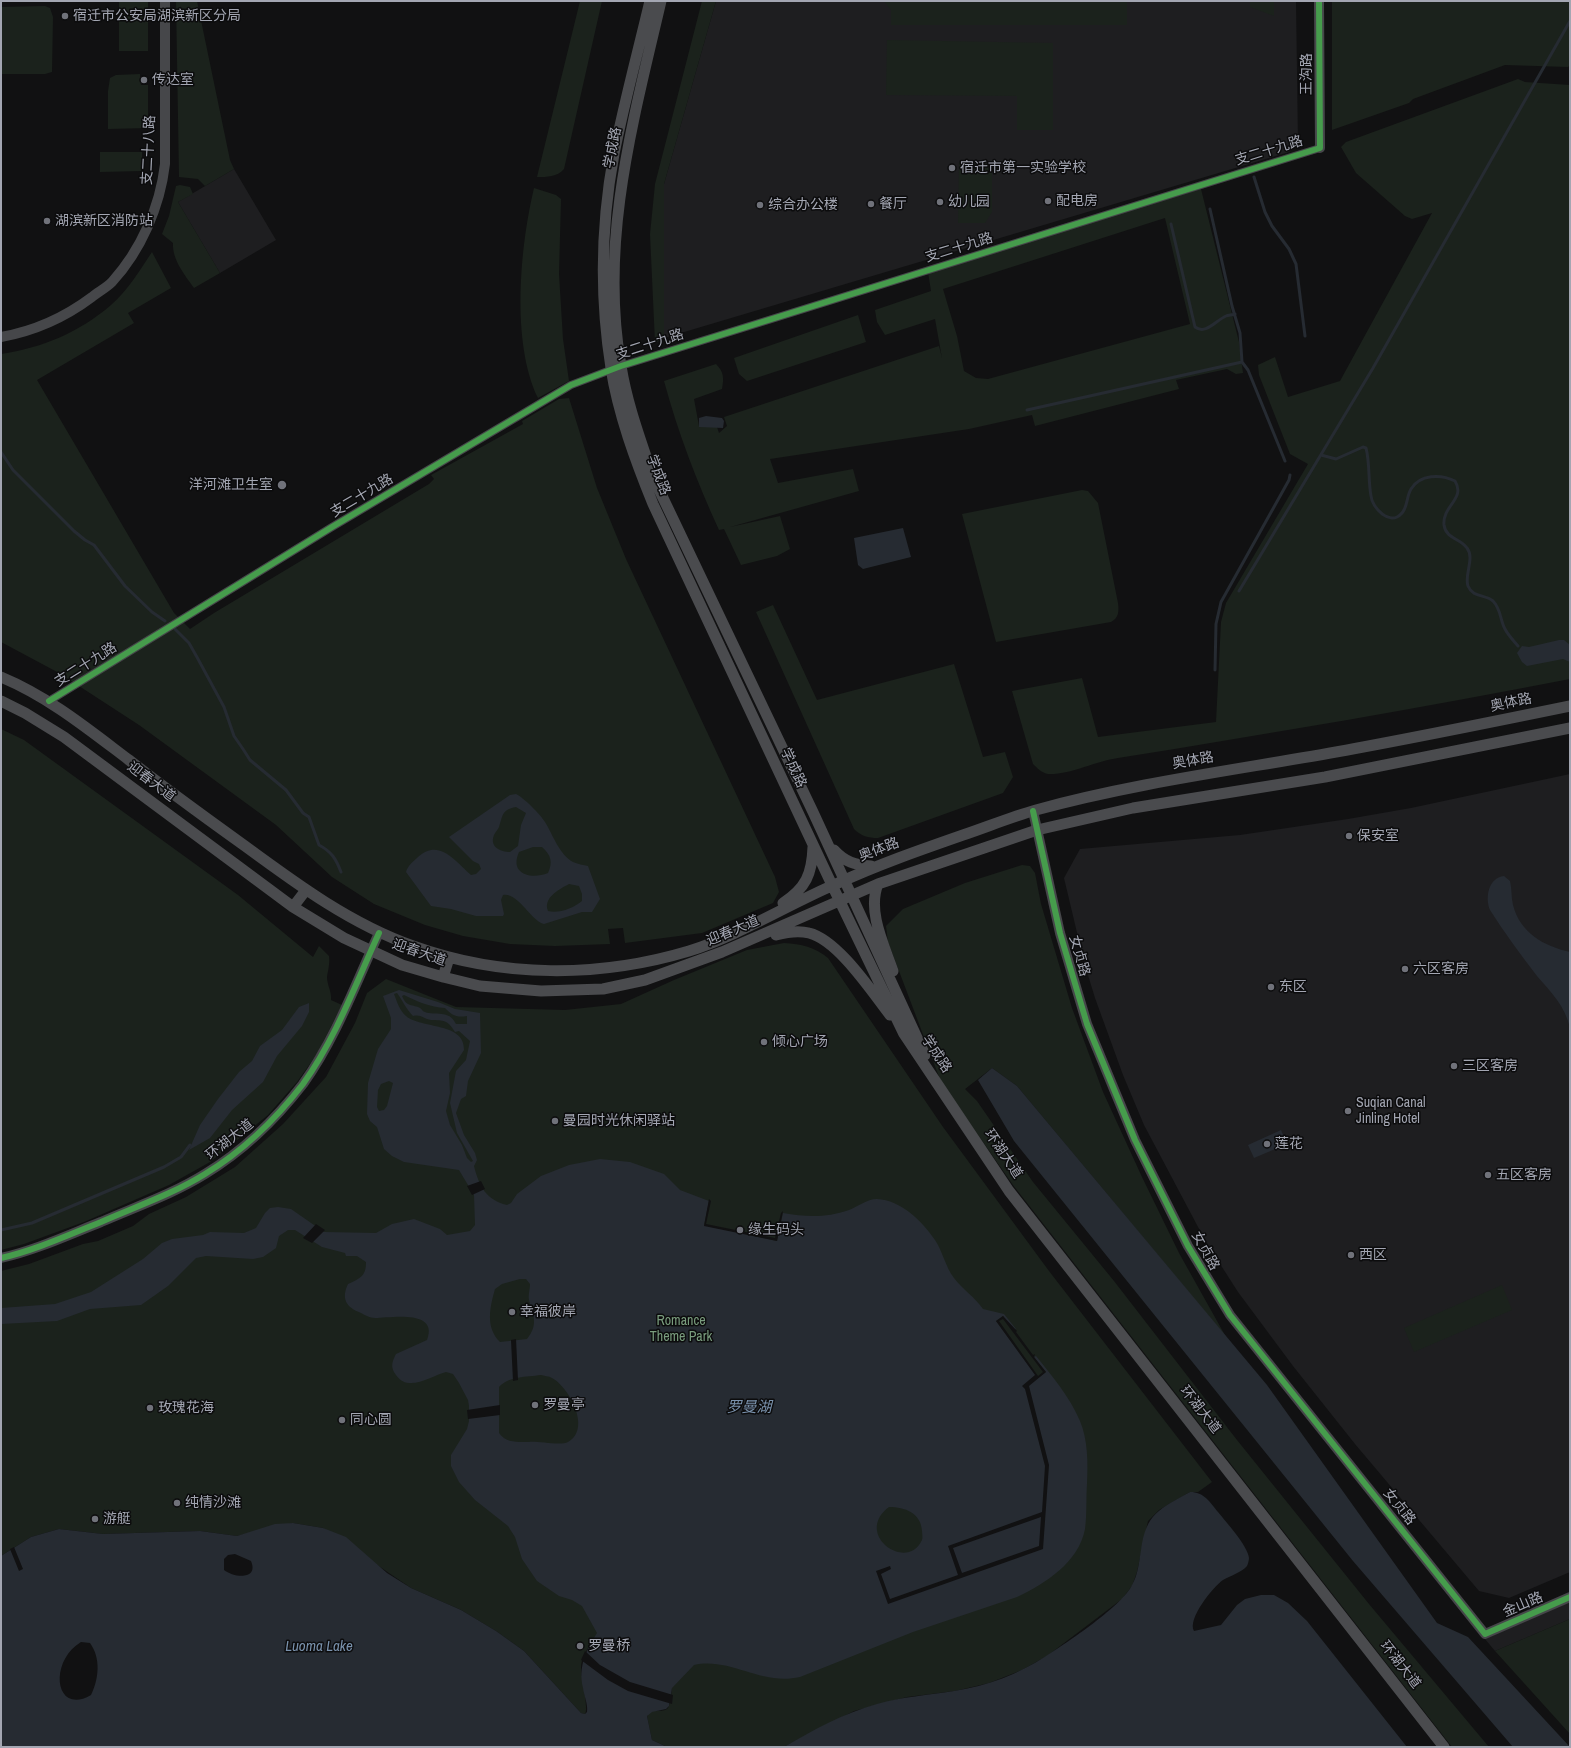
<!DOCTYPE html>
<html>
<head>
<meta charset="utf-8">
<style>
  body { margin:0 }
  #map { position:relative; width:1571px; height:1748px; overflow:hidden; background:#111112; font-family:"Archivo Narrow",sans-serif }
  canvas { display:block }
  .frame { position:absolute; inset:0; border:2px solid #a3a6b2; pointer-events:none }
</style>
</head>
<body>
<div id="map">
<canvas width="1571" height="1748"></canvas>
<div class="frame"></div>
</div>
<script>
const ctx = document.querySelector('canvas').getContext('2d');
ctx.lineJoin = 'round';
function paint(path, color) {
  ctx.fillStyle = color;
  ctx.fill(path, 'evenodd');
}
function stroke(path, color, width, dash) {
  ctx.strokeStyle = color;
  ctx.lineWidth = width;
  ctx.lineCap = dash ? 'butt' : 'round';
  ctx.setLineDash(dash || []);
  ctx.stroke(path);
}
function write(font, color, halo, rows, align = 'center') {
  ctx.font = font + ' "Archivo Narrow","Noto Sans SC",sans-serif';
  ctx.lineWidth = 3;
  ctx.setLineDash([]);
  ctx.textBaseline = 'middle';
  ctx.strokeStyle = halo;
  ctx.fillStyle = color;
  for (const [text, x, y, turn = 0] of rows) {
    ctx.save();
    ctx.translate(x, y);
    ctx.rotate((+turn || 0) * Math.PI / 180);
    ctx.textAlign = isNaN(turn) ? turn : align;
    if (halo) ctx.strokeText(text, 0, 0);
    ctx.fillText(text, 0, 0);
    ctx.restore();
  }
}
const built = new Path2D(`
  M 716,1 L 1296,1 L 1298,143 L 1289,152 L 664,338 L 664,184 Z
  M 234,169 L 276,240 L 220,273 L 178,202 Z
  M 1570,774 L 1570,1572 L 1509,1598 L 1479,1591 L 1355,1444 L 1293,1366 L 1238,1292 L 1206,1242 L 1144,1125 L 1123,1075 L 1095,998 L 1084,962 L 1064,878 L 1080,849 L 1240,835 L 1348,819 L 1411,808 Z
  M 1570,1602 L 1570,1619 L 1495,1651 L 1485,1639 Z`);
const green = new Path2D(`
  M 119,1 L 148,1 L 148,51 L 119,51 Z
  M 176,1 L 197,1 L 230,160 L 234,169 L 205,186 L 198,179 L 179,177 Z
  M 580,1 L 602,1 L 564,169 C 557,177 547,177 537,177 Z
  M 702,1 L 716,1 L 664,184 L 664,338 L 655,343 L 650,234 L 655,184 Z
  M 884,1 L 1127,1 L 1127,25 L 891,25 L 891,10 Z
  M 1250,1 L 1274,1 L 1274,16 L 1250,7 Z
  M 1332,1 L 1570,1 L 1570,65 L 1568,67 L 1505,65 L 1413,99 L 1409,103 L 1332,130 Z
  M 45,6 L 50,8 L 53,17 L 52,72 L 45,74 L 1,74 L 1,7 Z
  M 887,40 L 1053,43 L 1053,130 L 1017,130 L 1017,96 L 886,95 Z
  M 140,74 L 141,85 L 148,85 L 148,128 L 108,129 L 108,91 L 110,78 L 116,75 Z
  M 1518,79 L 1525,82 L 1570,85 L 1570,679 C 1420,708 1269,734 1118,758 C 1096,761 1070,775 1048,774 C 1042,773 1037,768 1033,764 L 1012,691 L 1082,678 L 1098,737 L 1216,722 L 1221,622 L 1226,603 L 1308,464 L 1290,454 L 1259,375 L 1258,365 L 1275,357 L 1288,397 L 1340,381 L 1432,213 L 1412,219 L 1405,216 L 1356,173 L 1341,147 L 1346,142 Z
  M 100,152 L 142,152 L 142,171 L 100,172 Z
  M 959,162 L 985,162 L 992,173 L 992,212 L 985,223 L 958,223 Z
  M 180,185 L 190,187 L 193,194 L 178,202 L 220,273 L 194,288 C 185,275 172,260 173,243 L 162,234 L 169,216 L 176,186 Z
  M 534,188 L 556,195 L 561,199 L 559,274 L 563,339 L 569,381 L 538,398 C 511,342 520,247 534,188 Z
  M 1201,189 L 1239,342 L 1243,373 L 1236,374 L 1227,369 L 1176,380 L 1179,389 L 1035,426 L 1032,415 L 969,429 L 770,459 L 778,483 L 853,469 L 859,491 L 730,527 L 780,516 L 790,549 L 777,556 L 741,565 L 724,529 L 719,530 C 697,482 678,433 664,381 L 716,364 C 724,372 724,378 722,389 L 694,399 L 699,426 L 717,427 L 719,433 L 727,426 L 724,417 L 939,346 L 942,358 L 935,319 L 885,335 L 877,322 L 875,310 L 931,291 L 928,272 ZM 1165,218 L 1190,324 L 988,379 L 976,378 L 964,371 L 957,336 L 943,289 Z
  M 152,252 L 171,288 L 128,313 L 134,323 L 37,380 L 174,613 L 190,629 L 214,613 L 429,484 L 434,479 L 431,475 L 523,424 L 522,421 L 559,399 L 569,398 L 597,488 L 626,559 L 775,877 L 779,892 L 773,903 L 702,933 L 625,943 L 623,928 L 608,929 L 610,944 L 555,946 L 510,944 L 463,936 L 425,925 L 374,904 L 332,877 L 276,825 L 139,725 L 59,673 L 1,642 L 1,354 C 42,348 80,332 111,305 C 128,290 140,270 152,252 Z
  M 858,315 L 866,342 L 747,381 L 739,374 L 734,358 Z
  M 1082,490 L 1088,491 L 1098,503 L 1118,603 C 1119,611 1119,618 1111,622 L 996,642 L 962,514 Z
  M 773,605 L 817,700 L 954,664 L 983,757 L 1005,752 L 1013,777 L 1003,793 L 878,838 C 868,838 861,836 854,829 L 756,612 Z
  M 1,729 L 24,740 L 238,895 L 313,957 L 319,946 L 329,956 C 330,964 328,970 327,977 C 327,985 332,992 331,1000 L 342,1005 L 317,1054 L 297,1082 L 268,1115 L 210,1162 L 169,1185 L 84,1222 L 24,1244 L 1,1250 Z
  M 1022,865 L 1030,866 L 1035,873 L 1041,904 L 1072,1008 L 1103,1092 L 1142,1177 L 1179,1253 L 1226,1337 L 1017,1086 L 992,1068 L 965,1089 L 977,1101 L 1033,1182 L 1114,1281 L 1237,1440 L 1369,1604 L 1489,1747 L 1452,1747 L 1013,1185 L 941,1082 L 888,942 L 886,926 L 903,909 L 965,883 Z
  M 784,943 C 801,944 815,947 828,958 L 943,1127 L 1049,1271 L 1212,1482 L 1198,1492 L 1190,1492 L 1159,1510 L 1148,1521 L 1137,1572 L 1132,1586 L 1122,1599 L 1047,1656 L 1022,1670 L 989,1683 L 955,1691 L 907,1697 L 854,1711 L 784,1747 L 667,1747 L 652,1740 L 647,1716 C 651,1707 662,1714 668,1708 C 671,1703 671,1693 672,1688 L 589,1646 C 586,1652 581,1660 581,1667 C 581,1676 589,1710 585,1714 L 581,1713 L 524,1651 L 496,1631 L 461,1610 L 411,1588 L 323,1528 L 293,1523 L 237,1536 L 200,1531 L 103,1534 L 59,1529 L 31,1537 L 1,1556 L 1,1271 L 29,1264 L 83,1244 L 98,1241 L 133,1226 L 149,1214 L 186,1197 L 235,1167 L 283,1124 L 326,1077 L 355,1023 L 367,993 L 386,979 L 456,1007 L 565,1010 L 621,1004 L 674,980 L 747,950 Z
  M 1502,1285 L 1512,1310 L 1414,1352 L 1404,1328 Z
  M 1570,1619 L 1570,1734 L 1495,1651 Z`);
const water = new Path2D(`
  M 706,416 L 722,418 L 724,421 L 723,428 L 699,427 L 699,418 Z
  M 903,528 L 911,557 L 863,569 L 858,565 L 854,538 Z
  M 1559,640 L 1564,640 L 1570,645 L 1570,662 L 1563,659 L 1527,666 L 1522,662 L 1517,653 L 1522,646 L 1529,647 Z
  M 516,794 C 523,797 541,815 545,822 C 553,835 559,854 573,862 C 577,864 584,865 588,866 L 600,899 L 592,912 L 582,912 L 544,924 C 531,921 518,892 503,895 L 501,900 L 504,914 L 503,916 L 476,916 L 451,909 L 431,906 L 406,872 C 408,865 413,862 418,857 C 439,838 455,861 471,875 L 476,874 L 481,869 L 479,864 L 473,861 L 449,837 L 510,795 ZM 516,807 L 526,813 L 521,825 L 518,846 L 510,852 C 501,852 489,847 494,835 C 495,832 498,830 499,827 C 503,816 501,810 516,807 ZM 533,847 L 542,847 C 551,855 553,862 548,873 C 531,880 509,874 519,852 ZM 569,884 L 579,886 L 582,894 L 582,901 C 574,908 558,914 548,911 C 543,898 558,890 569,884 Z
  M 1504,876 L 1510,881 C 1512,889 1511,897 1513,905 C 1520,933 1544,946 1570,952 L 1570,1028 C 1565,1006 1551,992 1537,976 C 1521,955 1504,932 1490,910 C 1485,898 1488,878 1504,876 Z
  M 399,990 L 438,1002 L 455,1009 L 480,1013 L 481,1053 L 468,1081 L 466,1096 L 461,1099 L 456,1113 L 464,1135 L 475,1153 L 477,1160 L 474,1166 C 479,1186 486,1200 507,1205 L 511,1203 L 517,1194 L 541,1176 L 569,1165 L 600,1159 L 630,1162 L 664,1174 L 680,1190 L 709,1201 L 704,1225 L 777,1241 L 783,1213 C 806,1217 826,1218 849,1210 C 857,1207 867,1199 877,1199 C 901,1200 922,1221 935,1240 C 943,1252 945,1266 954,1278 C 962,1289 975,1297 983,1309 L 1004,1314 L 1016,1329 L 1014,1330 L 1003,1316 L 996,1321 L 1038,1378 L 1046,1372 L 1034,1357 L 1036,1356 C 1052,1376 1070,1397 1080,1421 C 1088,1440 1088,1463 1087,1484 C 1086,1498 1087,1515 1085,1529 C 1079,1562 1045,1584 1017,1597 L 913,1632 L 800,1677 C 760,1686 731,1657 694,1665 L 672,1688 L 669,1706 L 666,1709 L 652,1712 L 647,1716 L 652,1740 L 667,1747 L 1,1747 L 1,1556 L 31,1537 L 59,1529 L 103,1534 L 200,1531 L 237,1536 L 275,1524 L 293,1523 L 323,1528 L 346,1537 L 387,1573 L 411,1588 L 461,1610 L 496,1631 L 524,1651 L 581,1713 L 585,1714 L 587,1712 C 588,1704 584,1696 583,1688 C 578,1666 586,1651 597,1633 L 582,1606 L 572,1600 L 559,1596 L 537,1581 L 522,1559 L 515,1537 L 508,1526 L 475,1500 L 459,1482 L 451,1466 L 451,1455 L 467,1429 L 469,1421 L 469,1406 L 468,1400 L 459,1383 L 453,1374 L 446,1372 C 431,1376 408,1393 396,1375 C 390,1367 392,1362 396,1354 L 427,1340 C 439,1309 390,1318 375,1318 C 370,1318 365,1315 361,1313 C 346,1307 341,1299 348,1284 C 361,1278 366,1276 366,1262 L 357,1256 L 346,1256 L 345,1253 L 322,1247 L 295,1230 L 288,1230 L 279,1236 L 276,1248 L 263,1257 L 253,1259 L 206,1256 L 196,1258 L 168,1286 L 141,1305 L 90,1309 L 57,1321 L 1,1324 L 1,1308 L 55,1304 L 91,1292 L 143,1259 L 162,1243 L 172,1239 L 203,1235 L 210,1232 L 244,1233 L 256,1228 L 265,1213 L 270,1208 L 278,1207 L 291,1209 L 324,1232 L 376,1233 L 392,1224 L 414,1219 L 440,1229 L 447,1235 L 470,1231 L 475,1225 L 474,1195 L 459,1170 L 404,1162 L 392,1156 L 384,1149 L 377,1127 L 370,1121 L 367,1114 L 368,1083 L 378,1049 L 391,1029 L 391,1018 L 383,996 ZM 397,993 C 403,1001 406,1009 413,1016 C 421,1014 424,1019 431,1020 C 444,1021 447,1019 455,1032 L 459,1031 L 470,1041 L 466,1060 L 456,1071 L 450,1103 L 457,1133 L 473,1161 L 471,1162 L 467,1158 L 462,1145 L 450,1125 L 446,1111 L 450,1093 L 449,1073 L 464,1050 C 465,1022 421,1029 406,1016 C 400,1011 397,1002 394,994 ZM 404,995 C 418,1002 430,1007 445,1008 C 452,1015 456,1018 467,1016 L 467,1024 L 456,1024 C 449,1009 435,1016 425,1012 C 423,1012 422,1009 420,1008 C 413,1004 407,1008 402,996 ZM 389,1081 L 393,1083 L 387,1106 L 384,1110 L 379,1111 L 377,1107 L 378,1090 L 381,1084 ZM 520,1279 L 526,1279 L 530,1284 C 530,1289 528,1295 529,1300 C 533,1315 539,1324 527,1339 L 500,1342 C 485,1327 490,1307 495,1289 L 502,1284 ZM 541,1375 C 544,1376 549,1376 552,1378 C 569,1387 592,1429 568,1442 C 561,1446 538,1441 529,1442 C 517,1442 506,1443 499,1433 L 499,1387 C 509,1376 526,1377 541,1375 ZM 889,1507 C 905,1507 921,1513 922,1531 C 922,1534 923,1537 922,1540 C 907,1573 853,1534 889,1507 ZM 235,1554 L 251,1561 C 259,1580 234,1578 224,1570 L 224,1559 L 228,1555 ZM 81,1642 L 90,1643 C 101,1658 99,1679 91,1695 C 55,1716 48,1662 81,1642 Z
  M 309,1003 L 309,1012 L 302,1026 L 277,1056 L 263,1082 L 232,1110 L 210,1138 L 189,1150 L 200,1125 L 218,1099 L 239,1072 L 252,1061 L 260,1046 L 282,1030 L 299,1007 Z
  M 992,1068 L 1017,1086 L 1267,1385 L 1437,1623 L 1468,1637 L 1570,1747 L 1513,1747 L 1353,1561 L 1014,1141 L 978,1080 Z
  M 1281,1130 L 1287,1144 L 1254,1158 L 1248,1145 Z
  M 1190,1492 C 1204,1492 1210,1502 1218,1512 C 1226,1522 1248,1546 1249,1558 C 1249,1560 1248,1564 1247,1566 C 1242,1572 1230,1576 1223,1580 C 1213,1587 1187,1619 1194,1631 L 1221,1625 L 1237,1605 L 1245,1599 L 1261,1595 L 1274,1595 L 1288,1603 L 1307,1621 L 1407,1747 L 784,1747 C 813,1730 844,1713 877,1704 C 902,1697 928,1695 954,1691 C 987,1686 1019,1674 1046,1656 C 1067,1643 1123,1605 1132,1585 C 1138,1575 1139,1562 1141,1550 C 1146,1513 1160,1509 1190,1492 Z`);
const pier = new Path2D(`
  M 481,1181 L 485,1189 L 472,1195 L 467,1186 Z
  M 709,1199 L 711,1201 L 706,1224 L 775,1238 L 781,1213 L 783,1211 L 777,1241 L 704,1226 Z
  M 316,1224 L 325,1230 L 312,1243 L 303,1238 Z
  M 1003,1316 L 1017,1331 L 1016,1332 L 1033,1355 L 1035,1354 L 1034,1357 L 1046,1372 L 1029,1386 L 1049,1465 L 1043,1549 L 888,1604 L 876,1571 L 890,1566 L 891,1569 L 881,1574 L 890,1599 L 958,1575 L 948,1546 L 1042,1512 L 1045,1466 L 1025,1389 L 1022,1386 L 1035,1375 L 996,1321 ZM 1003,1319 L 1043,1372 L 1038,1376 L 999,1321 ZM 1041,1517 L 1039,1546 L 962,1573 L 953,1548 Z
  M 516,1339 L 518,1380 L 513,1381 L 511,1340 Z
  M 500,1405 L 500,1415 L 468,1419 L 467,1410 Z
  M 14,1547 L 23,1569 L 19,1571 L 10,1549 Z
  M 585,1651 L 600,1665 L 630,1682 L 673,1695 L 672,1704 L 628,1691 L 608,1680 L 581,1660 Z`);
const stream = new Path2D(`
  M 1254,177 L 1265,212 L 1272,226 L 1289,249 L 1296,264 L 1305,336
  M 1210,209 L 1232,306 L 1240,333 L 1242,362
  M 1171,224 L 1195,327 C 1206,335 1215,321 1226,316 C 1228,315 1232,315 1235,314
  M 1027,410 L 1242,362 L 1248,370 L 1285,461
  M 1,452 L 13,470 L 74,531 L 85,540 L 94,545 L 125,586 L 152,612 L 165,621
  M 1321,455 L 1336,459 L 1363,447 L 1366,448 C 1370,463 1368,480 1371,496 C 1372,508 1390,526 1401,514 C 1408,508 1406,497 1411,489 C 1420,474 1441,474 1455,481 C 1466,499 1442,506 1444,525 C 1446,539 1460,538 1467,548 C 1475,558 1464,575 1468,586 C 1473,598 1485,594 1493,601 C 1501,609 1500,620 1505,629 C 1508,635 1513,640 1518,646
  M 1239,591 L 1373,368 L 1570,21
  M 175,629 L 189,643 L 198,659 L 224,707 L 234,736 L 243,749 L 250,760 L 286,790 L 303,813 L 309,817 L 319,845 C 332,852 336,859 341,872
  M 1215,670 L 1216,624 L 1221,602 L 1289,480 L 1290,475
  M 1,1230 L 32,1223 L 164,1167 L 181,1157 L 190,1145`);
const minor = new Path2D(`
  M 49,701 L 332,527 L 571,385 L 621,366 L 1320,148`);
const tertiary = new Path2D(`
  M 1319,1 L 1320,148
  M 1,337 C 35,331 64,318 92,297 C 98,292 106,288 112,282 C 141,250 160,207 165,164 L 165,1
  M 1033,811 L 1060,933 L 1087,1024 L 1135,1140 L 1188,1246 L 1230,1315 L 1485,1634 L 1570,1597
  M 1,1258 C 36,1250 68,1235 101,1222 C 135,1207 173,1194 205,1174 C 243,1151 276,1119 303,1084 C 336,1038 356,983 379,933`);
const secondary = new Path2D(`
  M 650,1 C 638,52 624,103 614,154 C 601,224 600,298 611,368 C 618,414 636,462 653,504 L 832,885 L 904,1034 L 1009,1191 L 1444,1747
  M 661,1 C 633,121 599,242 621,366 C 627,404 641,441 653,477 L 813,812 L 925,1055
  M 1,677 C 49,697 88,729 129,760 C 167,790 206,818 245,846 C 298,885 351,924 413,946 C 502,978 599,978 689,951 C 740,935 787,905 836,884 C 877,865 920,850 963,835 C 987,827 1011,817 1036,810 C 1134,783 1236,770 1336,752 C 1414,738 1492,722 1570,706
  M 1,701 L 25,713 L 64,737 L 293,907 L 344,938 L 402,965 L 443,977 L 480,986 L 541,991 L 603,989 L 645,980 L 722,952 L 878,884 L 1037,830 L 1133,808 L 1325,777 L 1570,728
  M 834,850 C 845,862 855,865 871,866
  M 878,884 C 867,911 884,945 893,971
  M 783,903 C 806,888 812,874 813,847
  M 293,907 L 306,890
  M 776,935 C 787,932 798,930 809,933 C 838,940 872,992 890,1015
  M 443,977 L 449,958`);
const cycleway = new Path2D(`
  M 49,701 L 332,527 L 571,385 L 621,366 L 1320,148 L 1319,1
  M 1033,811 L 1060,933 L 1087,1024 L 1135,1140 L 1188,1246 L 1230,1315 L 1485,1634 L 1570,1597
  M 1,1258 C 36,1250 68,1235 101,1222 C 135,1207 173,1194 205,1174 C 243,1151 276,1119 303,1084 C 336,1038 356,983 379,933`);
const markers = [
  [65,16,4,"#70727a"],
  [144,80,4,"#70727a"],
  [952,168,4,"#70727a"],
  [1048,201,4,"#70727a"],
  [940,202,4,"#70727a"],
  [871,204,4,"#70727a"],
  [760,205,4,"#70727a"],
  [47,221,4,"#70727a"],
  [282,485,5,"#70727a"],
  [1349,836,4,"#70727a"],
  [1405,969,4,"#70727a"],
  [1271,987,4,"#70727a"],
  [764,1042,4,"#70727a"],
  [1454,1066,4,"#70727a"],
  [1348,1111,4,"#70727a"],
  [555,1121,4,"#70727a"],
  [1267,1144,4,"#70727a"],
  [1488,1175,4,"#70727a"],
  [740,1230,4,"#70727a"],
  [1351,1255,4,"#70727a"],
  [512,1312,4,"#70727a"],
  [535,1405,4,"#70727a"],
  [150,1408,4,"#70727a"],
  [342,1420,4,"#70727a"],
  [177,1503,4,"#70727a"],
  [95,1519,4,"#70727a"],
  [580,1646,4,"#70727a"]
];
const poiNames = [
  ["宿迁市公安局湖滨新区分局",73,16],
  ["传达室",152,80],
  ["宿迁市第一实验学校",960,168],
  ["配电房",1056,201],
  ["幼儿园",948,202],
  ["餐厅",879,204],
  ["综合办公楼",768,205],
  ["湖滨新区消防站",55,221],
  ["洋河滩卫生室",273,485,"right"],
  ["保安室",1357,836],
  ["六区客房",1413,969],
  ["东区",1279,987],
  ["倾心广场",772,1042],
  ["三区客房",1462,1066],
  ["Suqian Canal",1356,1103],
  ["Jinling Hotel",1356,1119],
  ["曼园时光休闲驿站",563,1121],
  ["莲花",1275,1144],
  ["五区客房",1496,1175],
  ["缘生码头",748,1230],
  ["西区",1359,1255],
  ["幸福彼岸",520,1312],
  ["罗曼亭",543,1405],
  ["玫瑰花海",158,1408],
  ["同心圆",350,1420],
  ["纯情沙滩",185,1503],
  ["游艇",103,1519],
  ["罗曼桥",588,1646]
];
const streetNames = [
  ["王沟路",1307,74,-90],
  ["学成路",613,148,-79],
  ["支二十八路",149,150,-87],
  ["支二十九路",1269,151,-17],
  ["支二十九路",959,248,-17],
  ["支二十九路",650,345,-18],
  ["学成路",658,475,69],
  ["支二十九路",362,496,-31],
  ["支二十九路",86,665,-32],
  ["奥体路",1511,703,-12],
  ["奥体路",1193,761,-10],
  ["学成路",793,768,65],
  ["迎春大道",151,782,37],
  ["奥体路",879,850,-21],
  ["迎春大道",733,931,-23],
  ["迎春大道",419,953,19],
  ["女贞路",1079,956,74],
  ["学成路",936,1054,56],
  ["环湖大道",230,1140,-38],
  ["环湖大道",1003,1154,56],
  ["女贞路",1205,1251,61],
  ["环湖大道",1200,1410,52],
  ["女贞路",1399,1507,51],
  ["金山路",1523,1605,-23],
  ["环湖大道",1400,1665,52]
];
const parkNames = [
  ["Romance",681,1321],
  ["Theme Park",681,1337]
];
const waterNames = [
  ["罗曼湖",749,1408],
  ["Luoma Lake",319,1647]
];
paint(built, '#1e1e20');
paint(green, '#1b221c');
paint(water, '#262b32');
paint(pier, '#111112');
stroke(stream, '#262b32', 3);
stroke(minor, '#46474a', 8);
stroke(tertiary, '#46474a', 10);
stroke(secondary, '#4a4b4e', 11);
stroke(cycleway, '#469c4c', 6);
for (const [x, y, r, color] of markers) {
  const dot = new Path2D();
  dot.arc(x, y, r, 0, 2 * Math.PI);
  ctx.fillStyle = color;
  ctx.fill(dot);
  stroke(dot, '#0c0c0d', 1.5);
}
write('14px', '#a3a6b2', '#0c0c0d', poiNames, 'left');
write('14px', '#a3a6b2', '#0c0c0d', streetNames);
write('14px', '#7a9d7e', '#0c0c0d', parkNames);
write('italic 15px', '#7a92ad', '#0c0c0d', waterNames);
</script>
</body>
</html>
